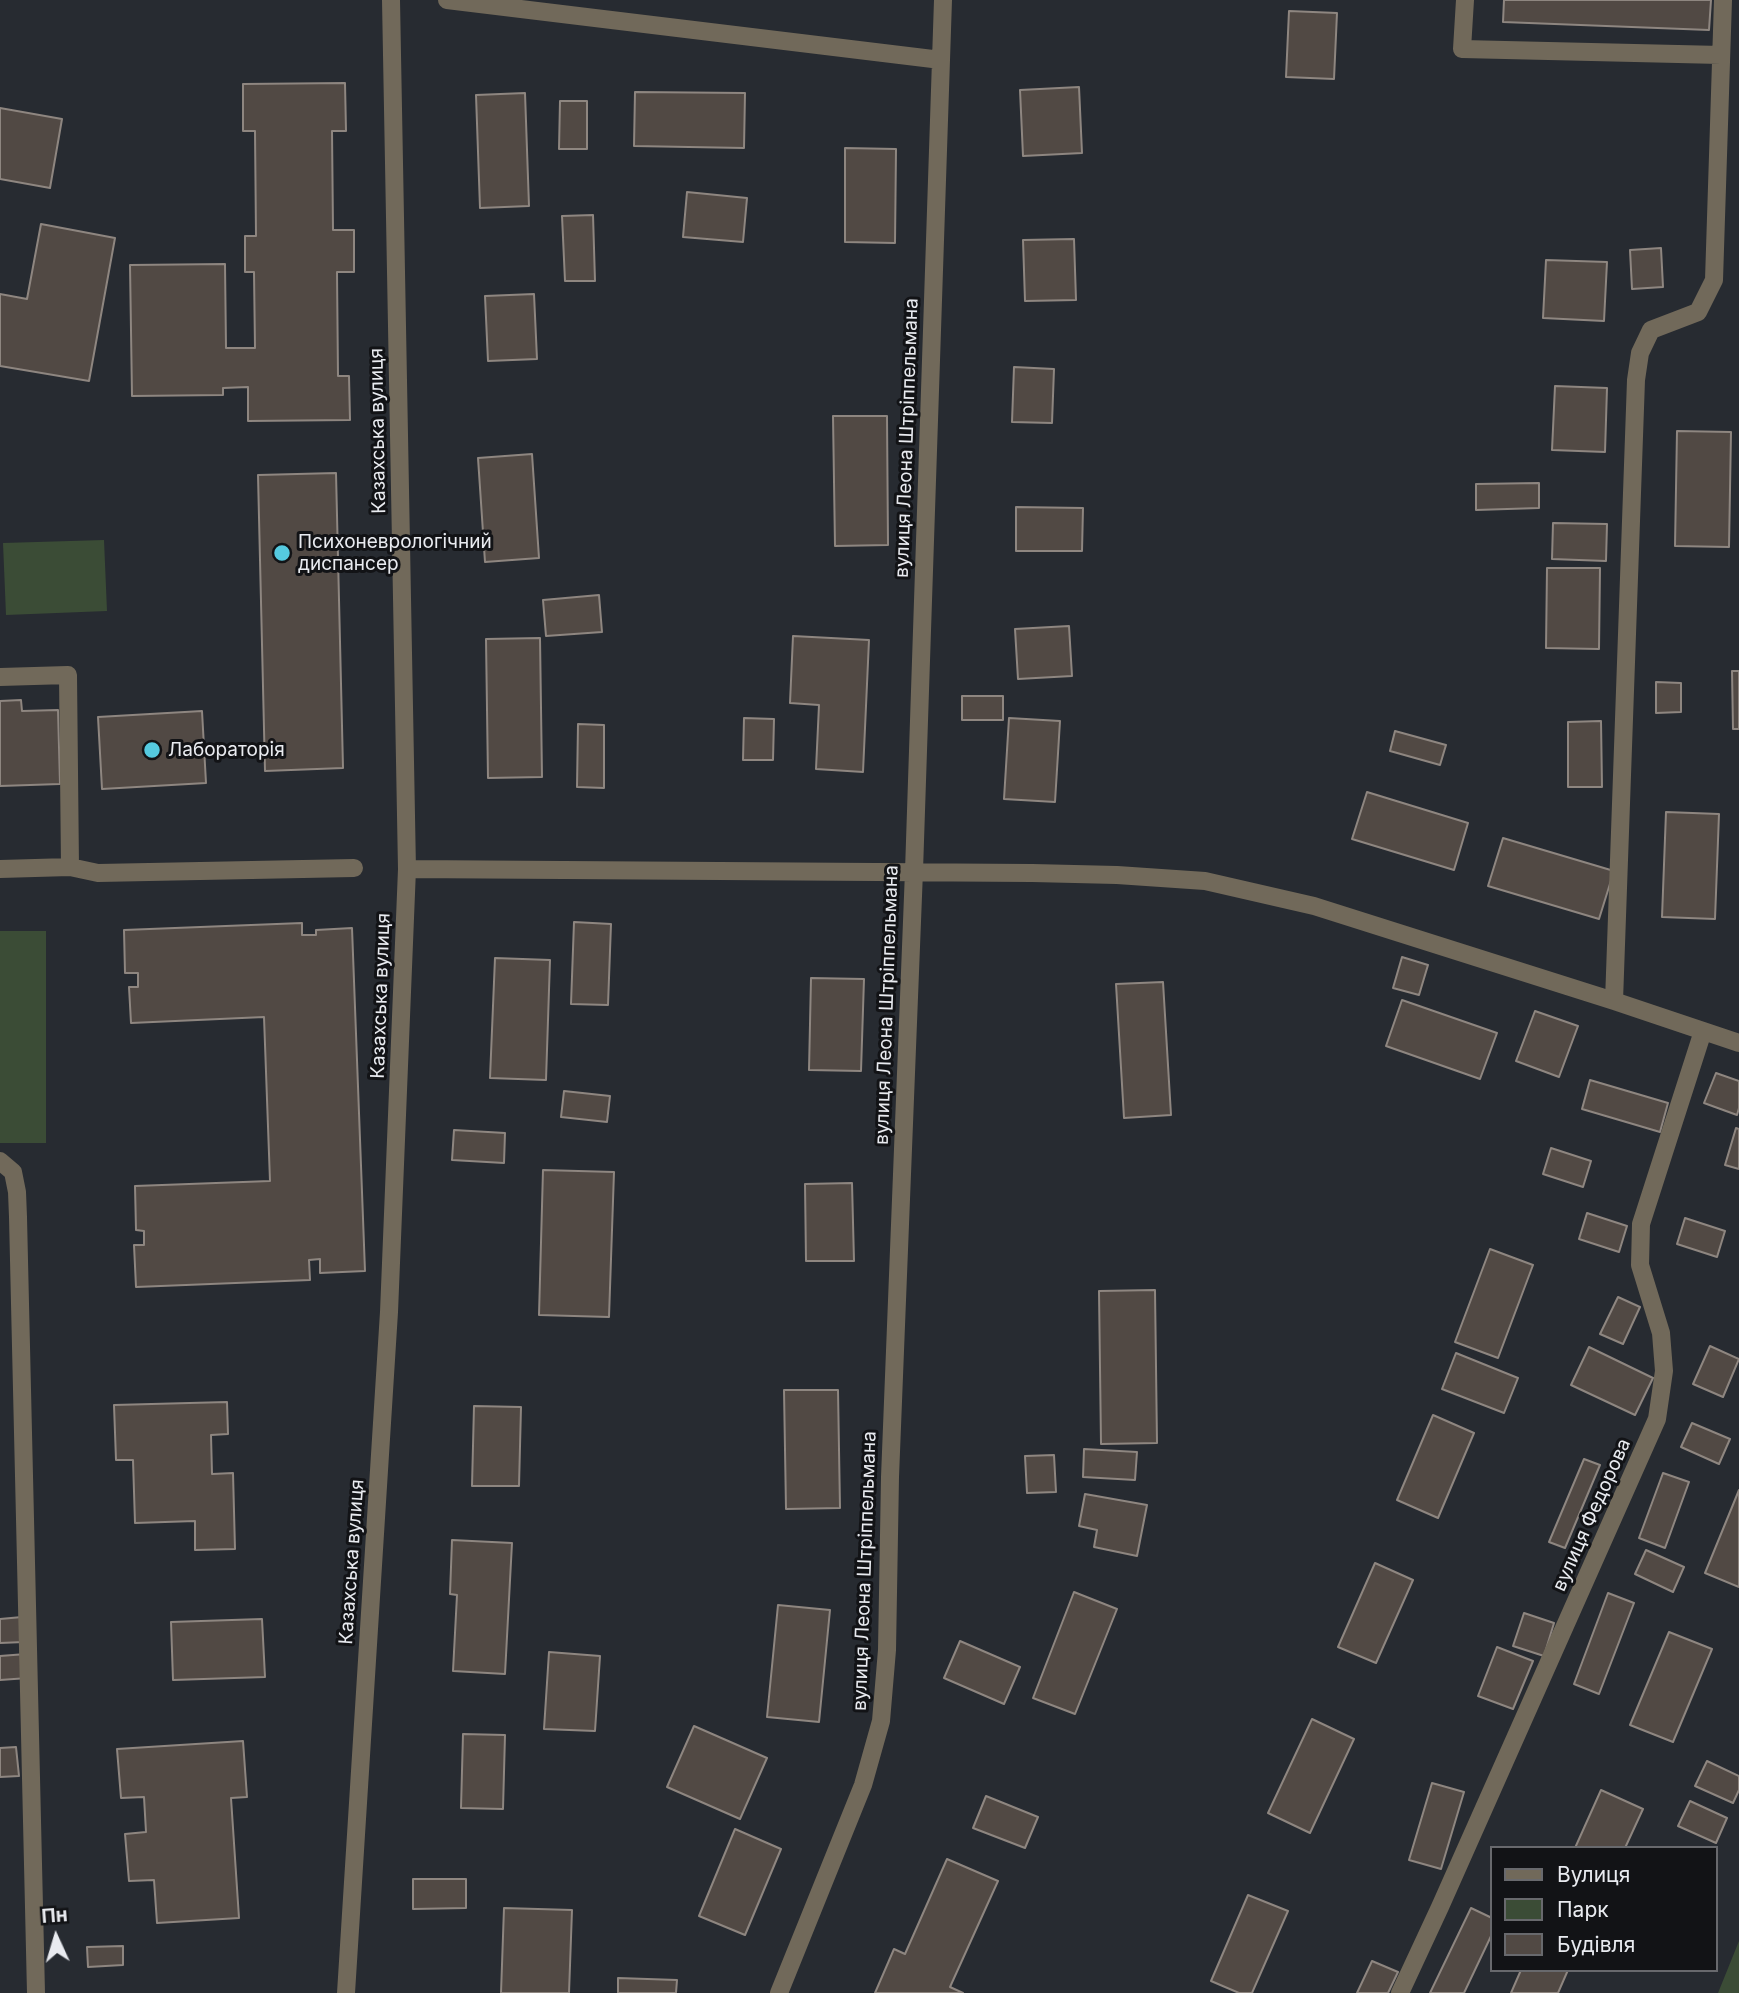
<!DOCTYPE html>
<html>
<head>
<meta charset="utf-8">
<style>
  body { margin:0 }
  #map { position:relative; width:1739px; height:1993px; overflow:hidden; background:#272b31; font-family:Inter,sans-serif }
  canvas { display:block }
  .legend { position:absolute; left:1490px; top:1846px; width:228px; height:126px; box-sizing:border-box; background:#121316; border:2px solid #68696d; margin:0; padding:9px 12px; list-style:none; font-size:21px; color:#e9ebf0 }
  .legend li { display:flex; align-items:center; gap:14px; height:35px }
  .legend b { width:35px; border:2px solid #68696d }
  .north { position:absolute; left:21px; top:1902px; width:70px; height:70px; -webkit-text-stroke:5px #121316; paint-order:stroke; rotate:356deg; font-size:19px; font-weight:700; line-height:28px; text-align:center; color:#e9ebf0 }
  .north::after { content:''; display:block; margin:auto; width:24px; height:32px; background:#e9ebf0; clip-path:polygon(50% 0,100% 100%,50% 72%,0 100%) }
</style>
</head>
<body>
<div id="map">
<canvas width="1739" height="1993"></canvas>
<ul class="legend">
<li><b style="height:9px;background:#71695a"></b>Вулиця</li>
<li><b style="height:19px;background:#3b4c36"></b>Парк</li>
<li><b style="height:19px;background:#514944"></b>Будівля</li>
</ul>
<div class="north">Пн</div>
</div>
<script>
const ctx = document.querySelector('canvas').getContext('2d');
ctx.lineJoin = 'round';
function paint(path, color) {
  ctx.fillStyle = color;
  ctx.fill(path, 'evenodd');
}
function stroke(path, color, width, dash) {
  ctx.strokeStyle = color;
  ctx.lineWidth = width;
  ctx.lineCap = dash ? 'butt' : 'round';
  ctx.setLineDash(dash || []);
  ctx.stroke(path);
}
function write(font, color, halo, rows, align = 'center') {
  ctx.font = font + ' Inter,sans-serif';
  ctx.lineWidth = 6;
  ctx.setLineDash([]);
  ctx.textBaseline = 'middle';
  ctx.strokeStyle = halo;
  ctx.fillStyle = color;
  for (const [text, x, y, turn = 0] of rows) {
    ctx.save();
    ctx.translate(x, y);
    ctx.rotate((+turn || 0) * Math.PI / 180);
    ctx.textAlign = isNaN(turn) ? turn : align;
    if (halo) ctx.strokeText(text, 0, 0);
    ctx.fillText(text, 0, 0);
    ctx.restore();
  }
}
const green = new Path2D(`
  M 104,540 L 107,611 L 6,615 L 3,543 Z
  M 0,931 L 46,931 L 46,1143 L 0,1143 Z
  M 1739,1941 L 1739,1993 L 1718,1993 Z`);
const building = new Path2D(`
  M 1504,0 L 1711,0 L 1709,30 L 1503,22 Z
  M 1289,11 L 1337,13 L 1334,79 L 1286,77 Z
  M 345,83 L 346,131 L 332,131 L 333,230 L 354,230 L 354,272 L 337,272 L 338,376 L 349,376 L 350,420 L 248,421 L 248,387 L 223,388 L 223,395 L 132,396 L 130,265 L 225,264 L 226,348 L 255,348 L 254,272 L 245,272 L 245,236 L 256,236 L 255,131 L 243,131 L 243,84 Z
  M 1079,87 L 1082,153 L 1023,156 L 1020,90 Z
  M 635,92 L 745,93 L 744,148 L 634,146 Z
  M 525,93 L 529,206 L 480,208 L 476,95 Z
  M 560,101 L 587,101 L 587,149 L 559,149 Z
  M 0,108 L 62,119 L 50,188 L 0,179 Z
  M 845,148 L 896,149 L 895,243 L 845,242 Z
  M 687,192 L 747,198 L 743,242 L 683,237 Z
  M 593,215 L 595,281 L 565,281 L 562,216 Z
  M 41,224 L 115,238 L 89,381 L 0,366 L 0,294 L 27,299 Z
  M 1074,239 L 1076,300 L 1025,301 L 1023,240 Z
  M 1661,248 L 1663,287 L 1632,289 L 1630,250 Z
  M 1546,260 L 1607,262 L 1604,321 L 1543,318 Z
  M 534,294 L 537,359 L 488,361 L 485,296 Z
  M 1014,367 L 1054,369 L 1052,423 L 1012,422 Z
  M 1555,386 L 1607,388 L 1605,452 L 1552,450 Z
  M 833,416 L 887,416 L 888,545 L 835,546 Z
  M 1677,431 L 1731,432 L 1729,547 L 1675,546 Z
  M 532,454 L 539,558 L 485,562 L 478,458 Z
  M 336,473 L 343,768 L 265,771 L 258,475 Z
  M 1539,483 L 1539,508 L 1476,510 L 1476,484 Z
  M 1016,507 L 1083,508 L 1082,551 L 1016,551 Z
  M 1553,523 L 1607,524 L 1606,561 L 1552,559 Z
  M 1547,568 L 1600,568 L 1599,649 L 1546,648 Z
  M 599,595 L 602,632 L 546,636 L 543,600 Z
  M 1069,626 L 1072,676 L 1018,679 L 1015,629 Z
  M 793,636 L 869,640 L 863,772 L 816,769 L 819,705 L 790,703 Z
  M 540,638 L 542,777 L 488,778 L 486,639 Z
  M 1732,671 L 1739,671 L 1739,729 L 1733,729 Z
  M 1656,682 L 1681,683 L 1681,712 L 1656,713 Z
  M 962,696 L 1003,696 L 1003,720 L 962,720 Z
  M 21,700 L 22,711 L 58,710 L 60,784 L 0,786 L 0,701 Z
  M 202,711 L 206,783 L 102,789 L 98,717 Z
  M 744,718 L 774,719 L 773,760 L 743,760 Z
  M 1009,718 L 1060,721 L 1055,802 L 1004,799 Z
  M 1601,721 L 1602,787 L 1568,787 L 1568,722 Z
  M 578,724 L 604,725 L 604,788 L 577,787 Z
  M 1395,731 L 1446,745 L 1440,765 L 1390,751 Z
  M 1367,792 L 1468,823 L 1454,870 L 1352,839 Z
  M 1666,812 L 1719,814 L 1715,919 L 1662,917 Z
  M 1503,838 L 1614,871 L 1599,919 L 1488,886 Z
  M 574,922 L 611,924 L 608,1005 L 571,1004 Z
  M 302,923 L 302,935 L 316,935 L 316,930 L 352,928 L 365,1271 L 320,1273 L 320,1259 L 309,1260 L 310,1280 L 136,1287 L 134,1245 L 144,1245 L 144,1231 L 136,1230 L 135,1186 L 270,1181 L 264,1017 L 131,1023 L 129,987 L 138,987 L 138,973 L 125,973 L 124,930 Z
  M 1402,957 L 1428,965 L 1419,995 L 1393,988 Z
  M 495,958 L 550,960 L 546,1080 L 490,1078 Z
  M 811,978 L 864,979 L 861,1071 L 809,1070 Z
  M 1163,982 L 1171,1115 L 1124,1118 L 1116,984 Z
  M 1402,1000 L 1497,1033 L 1480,1079 L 1386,1046 Z
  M 1535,1011 L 1578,1026 L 1559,1077 L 1516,1061 Z
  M 1716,1073 L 1739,1081 L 1739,1108 L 1737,1115 L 1704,1103 Z
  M 1590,1080 L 1668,1103 L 1660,1132 L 1582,1109 Z
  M 564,1091 L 610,1096 L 607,1122 L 561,1117 Z
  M 1736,1128 L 1739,1129 L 1739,1169 L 1725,1165 Z
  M 454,1130 L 505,1133 L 504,1163 L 452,1160 Z
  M 1551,1148 L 1591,1161 L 1583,1187 L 1543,1174 Z
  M 543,1170 L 614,1172 L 609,1317 L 539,1315 Z
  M 852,1183 L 854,1261 L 806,1261 L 805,1184 Z
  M 1587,1213 L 1627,1226 L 1619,1252 L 1579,1239 Z
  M 1685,1218 L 1725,1231 L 1717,1257 L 1677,1244 Z
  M 1490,1249 L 1533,1265 L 1498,1358 L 1455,1342 Z
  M 1155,1290 L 1157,1443 L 1101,1444 L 1099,1291 Z
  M 1618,1297 L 1640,1307 L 1623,1344 L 1600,1334 Z
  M 1710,1346 L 1739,1359 L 1723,1397 L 1693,1384 Z
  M 1589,1347 L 1653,1378 L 1635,1415 L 1571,1385 Z
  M 1456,1353 L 1518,1378 L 1504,1413 L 1442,1389 Z
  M 784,1390 L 838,1390 L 840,1508 L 786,1509 Z
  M 227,1402 L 228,1434 L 211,1435 L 212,1474 L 233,1473 L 235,1549 L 195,1550 L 195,1521 L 135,1523 L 133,1460 L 116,1460 L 114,1405 Z
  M 474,1406 L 521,1407 L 519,1486 L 472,1486 Z
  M 1433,1415 L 1474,1433 L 1438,1518 L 1397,1500 Z
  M 1692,1423 L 1730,1439 L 1719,1464 L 1681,1447 Z
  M 1084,1449 L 1137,1452 L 1135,1480 L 1083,1477 Z
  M 1054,1455 L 1056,1492 L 1027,1493 L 1025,1456 Z
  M 1584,1459 L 1600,1465 L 1565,1548 L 1549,1542 Z
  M 1663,1473 L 1689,1482 L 1665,1548 L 1639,1538 Z
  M 1739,1490 L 1739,1587 L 1705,1573 Z
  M 1085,1494 L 1147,1505 L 1137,1556 L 1094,1547 L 1097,1530 L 1079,1526 Z
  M 452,1540 L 512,1543 L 505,1674 L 453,1671 L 457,1595 L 450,1594 Z
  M 1646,1550 L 1684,1567 L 1673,1592 L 1635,1574 Z
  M 1375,1563 L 1413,1580 L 1376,1663 L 1338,1647 Z
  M 1074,1592 L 1117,1609 L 1075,1714 L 1033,1698 Z
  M 1608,1593 L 1634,1603 L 1599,1694 L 1574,1684 Z
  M 778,1605 L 830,1610 L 819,1722 L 767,1717 Z
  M 1524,1613 L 1554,1623 L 1544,1656 L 1513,1646 Z
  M 22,1617 L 24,1642 L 0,1643 L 0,1619 Z
  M 262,1619 L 265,1677 L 173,1680 L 171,1622 Z
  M 1669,1632 L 1712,1649 L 1673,1742 L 1630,1725 Z
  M 960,1641 L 1020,1667 L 1004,1704 L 944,1678 Z
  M 1497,1647 L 1533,1661 L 1513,1709 L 1478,1696 Z
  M 549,1652 L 600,1656 L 595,1731 L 544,1729 Z
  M 26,1654 L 28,1678 L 0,1680 L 0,1656 Z
  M 1312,1719 L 1354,1739 L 1310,1833 L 1268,1813 Z
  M 694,1726 L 767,1758 L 740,1819 L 667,1787 Z
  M 463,1734 L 505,1735 L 503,1809 L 461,1808 Z
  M 243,1741 L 247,1797 L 231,1798 L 239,1918 L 157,1923 L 154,1880 L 129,1881 L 125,1834 L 146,1832 L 144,1797 L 121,1798 L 117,1749 Z
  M 16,1747 L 19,1776 L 0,1777 L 0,1748 Z
  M 1707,1761 L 1739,1776 L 1739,1790 L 1733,1803 L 1695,1786 Z
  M 1432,1783 L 1464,1792 L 1441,1869 L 1409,1860 Z
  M 1601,1790 L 1643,1809 L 1625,1848 L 1575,1848 Z
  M 986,1796 L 1038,1817 L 1025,1848 L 973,1828 Z
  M 1690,1801 L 1727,1818 L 1716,1843 L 1678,1826 Z
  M 735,1829 L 781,1849 L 745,1935 L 699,1916 Z
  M 947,1859 L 998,1881 L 950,1987 L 963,1993 L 875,1993 L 894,1949 L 905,1954 Z
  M 413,1879 L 466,1879 L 466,1908 L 413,1909 Z
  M 1248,1895 L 1288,1911 L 1252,1993 L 1239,1993 L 1211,1981 Z
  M 504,1908 L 572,1910 L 569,1993 L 501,1993 Z
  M 1471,1908 L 1492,1918 L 1492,1934 L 1464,1993 L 1430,1993 Z
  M 123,1946 L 123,1965 L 88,1967 L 87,1947 Z
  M 1372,1961 L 1398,1972 L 1388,1993 L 1357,1993 Z
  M 1521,1970 L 1568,1970 L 1558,1993 L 1511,1993 Z
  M 618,1978 L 677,1980 L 676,1993 L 618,1993 Z`);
const minor = new Path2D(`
  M 447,0 L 941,60
  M 1465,0 L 1462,49 L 1721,55
  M 0,677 L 68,675 L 70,867
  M 0,869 L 70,867 L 98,873 L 354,868
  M 407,869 L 1032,873 L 1117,875 L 1205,881 L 1314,906 L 1614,1001 L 1739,1043
  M 1614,1001 L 1636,380 L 1640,353 L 1651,330 L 1698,312 L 1714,280 L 1723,0
  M 0,1161 L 13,1172 L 17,1192 L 18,1217 L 36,1993
  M 346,1993 L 389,1312 L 407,869 L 391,0
  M 779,1993 L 863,1785 L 881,1721 L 887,1650 L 890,1477 L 914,871 L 943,0
  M 1400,1993 L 1440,1907 L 1657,1419 L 1664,1371 L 1661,1333 L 1640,1265 L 1641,1224 L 1703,1031`);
const markers = [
  [282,553,9,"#55cae0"],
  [152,750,9,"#55cae0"]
];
const streetNames = [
  ["Казахська вулиця",378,431,-91],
  ["вулиця Леона Штріппельмана",907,438,-88],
  ["Казахська вулиця",381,996,-88],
  ["вулиця Леона Штріппельмана",887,1005,-88],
  ["вулиця Федорова",1592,1515,-66],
  ["Казахська вулиця",352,1562,-86],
  ["вулиця Леона Штріппельмана",865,1571,-88]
];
const poiNames = [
  ["Психоневрологічний",298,542],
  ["диспансер",298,564],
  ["Лабораторія",168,750]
];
paint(green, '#3b4c36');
paint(building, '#514944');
stroke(building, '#8e8680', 2);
stroke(minor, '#71695a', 18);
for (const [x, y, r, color] of markers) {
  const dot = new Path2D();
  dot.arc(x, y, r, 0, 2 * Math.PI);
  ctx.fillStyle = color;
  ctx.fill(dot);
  stroke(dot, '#121316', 2.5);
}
write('19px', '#e9ebf0', '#121316', streetNames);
write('19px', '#e9ebf0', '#121316', poiNames, 'left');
</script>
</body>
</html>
